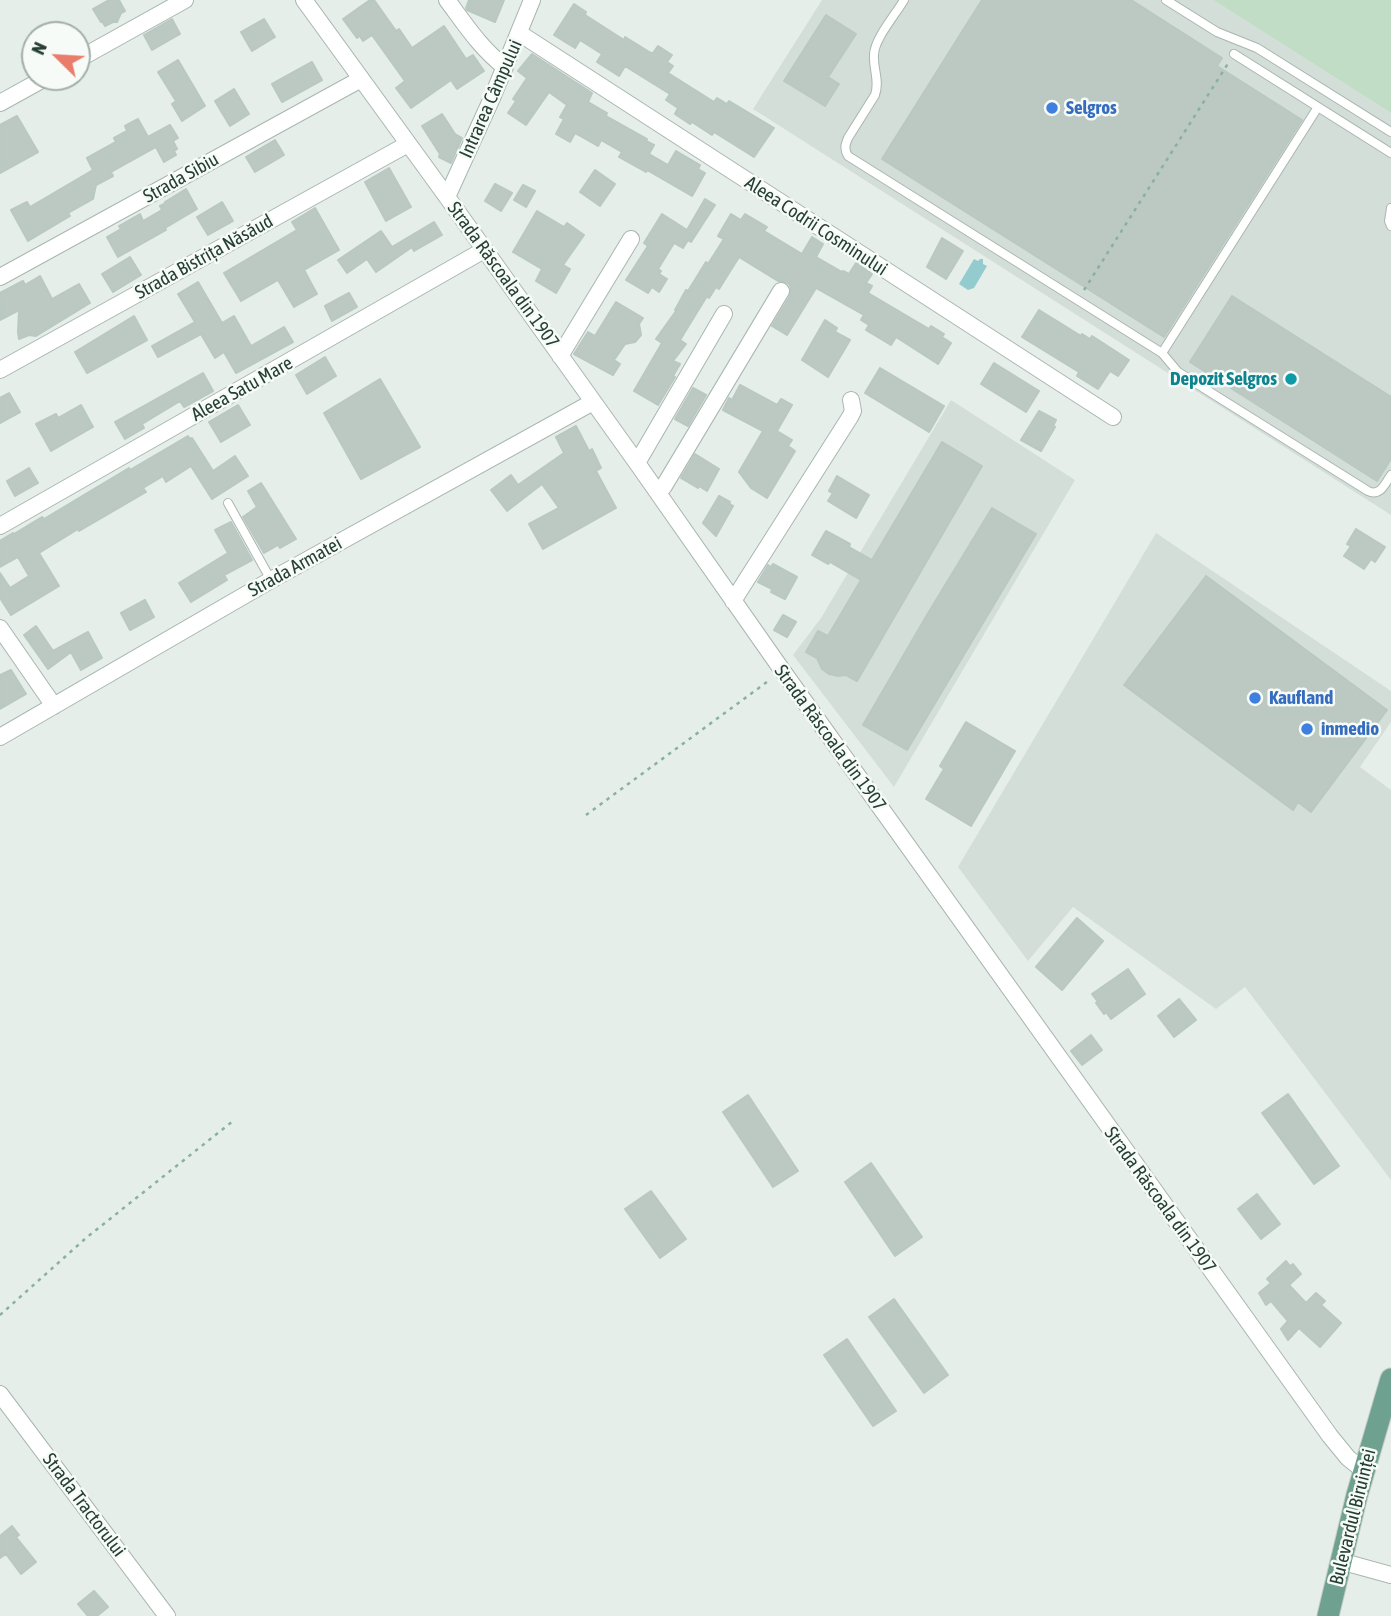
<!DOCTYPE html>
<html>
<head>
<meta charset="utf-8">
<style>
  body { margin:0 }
  #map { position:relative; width:1391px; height:1616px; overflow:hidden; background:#e6eeea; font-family:"Asap Condensed",sans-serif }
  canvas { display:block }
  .north { position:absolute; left:21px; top:21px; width:70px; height:70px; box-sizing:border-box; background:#f7fbf8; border:2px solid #a3b0aa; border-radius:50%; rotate:294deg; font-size:19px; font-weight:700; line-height:28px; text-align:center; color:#263f36 }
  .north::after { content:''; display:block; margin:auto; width:24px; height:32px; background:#e97d69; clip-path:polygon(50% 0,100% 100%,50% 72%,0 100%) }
</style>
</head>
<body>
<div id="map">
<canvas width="1391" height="1616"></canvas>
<div class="north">N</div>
</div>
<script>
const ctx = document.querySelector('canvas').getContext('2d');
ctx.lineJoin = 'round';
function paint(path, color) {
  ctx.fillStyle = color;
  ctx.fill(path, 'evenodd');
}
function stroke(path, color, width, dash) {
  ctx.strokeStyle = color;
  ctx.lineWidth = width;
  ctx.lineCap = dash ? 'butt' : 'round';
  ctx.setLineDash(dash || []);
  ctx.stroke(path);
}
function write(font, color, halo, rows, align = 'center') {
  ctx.font = font + ' "Asap Condensed",sans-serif';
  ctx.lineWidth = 5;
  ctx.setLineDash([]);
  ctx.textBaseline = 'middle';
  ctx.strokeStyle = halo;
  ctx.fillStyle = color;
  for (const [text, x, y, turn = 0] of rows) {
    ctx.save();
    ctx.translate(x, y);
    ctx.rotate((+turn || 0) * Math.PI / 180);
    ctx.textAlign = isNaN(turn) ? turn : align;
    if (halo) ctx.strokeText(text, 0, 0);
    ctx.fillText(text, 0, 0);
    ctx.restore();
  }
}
const built = new Path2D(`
  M 822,0 L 1213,0 L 1391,113 L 1391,515 L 753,109 Z
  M 951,400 L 1075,480 L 894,787 L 793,655 L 821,618 Z
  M 1156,533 L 1391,691 L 1391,722 L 1360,767 L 1391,790 L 1391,1180 L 1245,987 L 1216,1009 L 1073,907 L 1028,961 L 958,867 Z`);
const green = new Path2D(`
  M 1213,0 L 1391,0 L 1391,113 Z`);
const water = new Path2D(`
  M 974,259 L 978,261 L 980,259 L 983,259 L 983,264 L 987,266 L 974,288 L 968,290 L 959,284 Z`);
const building = new Path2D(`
  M 109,0 L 119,0 L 125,11 L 121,13 L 117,22 L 113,22 L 105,26 L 102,21 L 101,22 L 93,9 Z
  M 370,0 L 374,0 L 396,31 L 399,29 L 412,48 L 444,26 L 466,59 L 473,55 L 484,71 L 457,89 L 451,80 L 411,108 L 396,88 L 405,81 L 372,35 L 363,41 L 360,36 L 357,38 L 343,19 Z
  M 469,0 L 504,0 L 495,22 L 467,10 L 466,8 Z
  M 982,0 L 1131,0 L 1222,58 L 1217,66 L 1302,120 L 1164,337 L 882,159 Z
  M 574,4 L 586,12 L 585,15 L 624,40 L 625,37 L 651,53 L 653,53 L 658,46 L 672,55 L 667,62 L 673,66 L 668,73 L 714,102 L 717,98 L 727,104 L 729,101 L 774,128 L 754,157 L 714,132 L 712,135 L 692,122 L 690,124 L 675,114 L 678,108 L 666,100 L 670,94 L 625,66 L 619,76 L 597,62 L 602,54 L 580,40 L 575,48 L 554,35 Z
  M 826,15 L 856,34 L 828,77 L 839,84 L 825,106 L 784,81 Z
  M 172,19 L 180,34 L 152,50 L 144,35 Z
  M 264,19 L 275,37 L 252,51 L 241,32 Z
  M 532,54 L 592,93 L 588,102 L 607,113 L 606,116 L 647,139 L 646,141 L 654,145 L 649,154 L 668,165 L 676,151 L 700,165 L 698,169 L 705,173 L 692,196 L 647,170 L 646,172 L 619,157 L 622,152 L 601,140 L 598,146 L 575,133 L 570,142 L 556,134 L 564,119 L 560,117 L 567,105 L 549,92 L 526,125 L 508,113 L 516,101 L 513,99 L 527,78 L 518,71 Z
  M 178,60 L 205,106 L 182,121 L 172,104 L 176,101 L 158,72 Z
  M 312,62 L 322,80 L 282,102 L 272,84 Z
  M 234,89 L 249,114 L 230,126 L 215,101 Z
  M 442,114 L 455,134 L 462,138 L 451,163 L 439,157 L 440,154 L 422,126 Z
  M 17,116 L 38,152 L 0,173 L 0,125 Z
  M 138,119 L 148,137 L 170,125 L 178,138 L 173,141 L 177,149 L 174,151 L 176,155 L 164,162 L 156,147 L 111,172 L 113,176 L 96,185 L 93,199 L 68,213 L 70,216 L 28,241 L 11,210 L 27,202 L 30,207 L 93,170 L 87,158 L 116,142 L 114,138 L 127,131 L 125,126 Z
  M 275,140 L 284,155 L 255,172 L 246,157 Z
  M 389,168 L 411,207 L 386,221 L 365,182 Z
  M 595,170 L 615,184 L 600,206 L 580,192 Z
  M 495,184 L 512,193 L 501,211 L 485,201 Z
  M 523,185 L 535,191 L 526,207 L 514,200 Z
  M 186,189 L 197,209 L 165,228 L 166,230 L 118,257 L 107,237 L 121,229 L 119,226 L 140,214 L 143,221 L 162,210 L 160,206 L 166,203 L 165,202 Z
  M 705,199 L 715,205 L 691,242 L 688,240 L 683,248 L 674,243 L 658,269 L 661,271 L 659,274 L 667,279 L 659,292 L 652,287 L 648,293 L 626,280 L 648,246 L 644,243 L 662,214 L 687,230 Z
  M 222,202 L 233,221 L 208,235 L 197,217 Z
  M 315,208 L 339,250 L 304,270 L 317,294 L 294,307 L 278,280 L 241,301 L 224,273 L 297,230 L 292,222 Z
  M 537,211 L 564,227 L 567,223 L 584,235 L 563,265 L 570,269 L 556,293 L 536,281 L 542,269 L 513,252 Z
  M 731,214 L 741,220 L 745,214 L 767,227 L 764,231 L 802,254 L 812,237 L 823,244 L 816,257 L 842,272 L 843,271 L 849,274 L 856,263 L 872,274 L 866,283 L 872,286 L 868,293 L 929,329 L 931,326 L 944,334 L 942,337 L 951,343 L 938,364 L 896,337 L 891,345 L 866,330 L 869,325 L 861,320 L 864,315 L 816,288 L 787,335 L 772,326 L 790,296 L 791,290 L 790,285 L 786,282 L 778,281 L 739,257 L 719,289 L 716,287 L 709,298 L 707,296 L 680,340 L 686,344 L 673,361 L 680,364 L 673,376 L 675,377 L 658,405 L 634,391 L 662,343 L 656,339 L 676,311 L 675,310 L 686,290 L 688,291 L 706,262 L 708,264 L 724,239 L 718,236 Z
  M 434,222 L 442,235 L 414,251 L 412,247 L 376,272 L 367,259 L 347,273 L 338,260 L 381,231 L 392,247 Z
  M 942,238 L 963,251 L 946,279 L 927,267 Z
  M 130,257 L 141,275 L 113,292 L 102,274 Z
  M 40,276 L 52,299 L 79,284 L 90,303 L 36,336 L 29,335 L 19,339 L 18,332 L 19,310 L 0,320 L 0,293 L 23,281 L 25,285 Z
  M 198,282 L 222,323 L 234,316 L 251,346 L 284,327 L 293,342 L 236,373 L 224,352 L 215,358 L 201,334 L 158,357 L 152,346 L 195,322 L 178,294 Z
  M 349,293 L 357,307 L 332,321 L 325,306 Z
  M 1232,296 L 1391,397 L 1391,459 L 1377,481 L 1190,362 Z
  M 616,302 L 643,318 L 639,324 L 641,335 L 635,342 L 625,344 L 614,360 L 620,364 L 613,375 L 574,354 L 588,332 L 595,336 Z
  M 1039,310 L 1081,336 L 1082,334 L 1090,339 L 1092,336 L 1129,360 L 1118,376 L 1110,371 L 1098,389 L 1077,376 L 1079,372 L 1022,337 Z
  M 134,316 L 147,340 L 87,373 L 75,352 Z
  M 825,320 L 837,328 L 835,332 L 850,340 L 828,377 L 802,360 Z
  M 325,357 L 336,376 L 307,394 L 296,375 Z
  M 994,363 L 1039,391 L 1026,412 L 981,384 Z
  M 880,368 L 944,406 L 929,432 L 865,393 Z
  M 203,373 L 213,391 L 184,407 L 180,401 L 142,424 L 144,428 L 125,439 L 115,422 Z
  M 380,379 L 420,447 L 361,479 L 324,413 Z
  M 740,385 L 777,405 L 781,399 L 792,405 L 777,431 L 792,440 L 788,446 L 795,451 L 767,498 L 751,488 L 739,472 L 763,431 L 723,410 L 729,398 L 732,400 Z
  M 693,388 L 706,395 L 688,426 L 675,419 Z
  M 9,393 L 20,412 L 0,423 L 0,398 Z
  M 81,405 L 93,427 L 51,451 L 36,424 L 56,414 L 58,418 Z
  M 238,405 L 250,425 L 221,442 L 209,422 Z
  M 1039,411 L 1056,420 L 1053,426 L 1055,427 L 1041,451 L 1021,440 Z
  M 576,426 L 589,451 L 592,449 L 601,468 L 596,471 L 616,508 L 543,549 L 529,524 L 559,508 L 542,484 L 507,511 L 491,490 L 511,475 L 518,485 L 564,453 L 556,437 Z
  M 188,436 L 190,439 L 192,438 L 213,471 L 235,456 L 248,476 L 212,499 L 191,466 L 166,482 L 163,476 L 143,488 L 146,492 L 79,531 L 78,529 L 39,553 L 59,586 L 11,615 L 0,598 L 0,573 L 10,588 L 29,576 L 18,557 L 0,567 L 0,541 L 13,533 L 14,534 L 42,517 L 44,519 L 129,468 L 130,470 Z
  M 942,442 L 982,466 L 857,681 L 846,675 L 838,676 L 829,674 L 822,669 L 817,658 L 806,652 L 818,631 L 828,636 L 861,580 L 830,562 L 828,564 L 812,555 L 826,531 L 850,544 L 849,547 L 872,560 Z
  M 695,454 L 719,469 L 707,491 L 699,486 L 698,488 L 681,478 Z
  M 29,468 L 38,483 L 15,496 L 7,481 Z
  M 837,476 L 869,495 L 856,518 L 828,501 L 833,493 L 829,491 Z
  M 261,483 L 296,539 L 280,548 L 278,545 L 264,553 L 243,517 L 257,507 L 248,491 Z
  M 719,496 L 730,502 L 729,504 L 733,506 L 716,536 L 703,523 Z
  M 992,508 L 1036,534 L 907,750 L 863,725 L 927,615 Z
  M 231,522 L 252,560 L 224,575 L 227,580 L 191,602 L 179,583 L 228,553 L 215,530 Z
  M 1356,529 L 1385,547 L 1375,562 L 1371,559 L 1364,569 L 1344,556 L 1351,546 L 1347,544 Z
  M 773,564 L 797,577 L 785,599 L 771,592 L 772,589 L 758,582 L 768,565 L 771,567 Z
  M 1206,576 L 1387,710 L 1311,812 L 1298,802 L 1293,810 L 1124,685 Z
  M 145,600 L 154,617 L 130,630 L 121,613 Z
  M 783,615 L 796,622 L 787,637 L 774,630 Z
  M 36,626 L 53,651 L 88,632 L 102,658 L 81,670 L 71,652 L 48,669 L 24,635 Z
  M 11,670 L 26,694 L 0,709 L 0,675 Z
  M 966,722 L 1015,751 L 971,826 L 926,799 L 944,769 L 940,766 Z
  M 1077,918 L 1103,941 L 1062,990 L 1036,967 Z
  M 1128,969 L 1145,994 L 1111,1019 L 1106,1012 L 1104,1014 L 1096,1003 L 1098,1002 L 1092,994 Z
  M 1179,999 L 1196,1020 L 1174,1037 L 1158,1016 Z
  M 1091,1035 L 1102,1050 L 1082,1065 L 1071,1051 Z
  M 1288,1094 L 1339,1166 L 1314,1184 L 1262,1113 Z
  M 748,1095 L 798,1171 L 773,1187 L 723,1112 Z
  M 871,1163 L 922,1237 L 895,1256 L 845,1182 Z
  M 651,1191 L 686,1239 L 660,1258 L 625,1209 Z
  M 1257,1194 L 1280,1224 L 1261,1239 L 1238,1209 Z
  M 1286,1261 L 1290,1266 L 1293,1264 L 1301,1274 L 1289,1285 L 1306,1303 L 1316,1293 L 1325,1301 L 1321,1305 L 1341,1323 L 1320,1347 L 1299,1328 L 1288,1340 L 1281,1329 L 1288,1321 L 1271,1301 L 1266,1305 L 1259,1293 L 1271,1283 L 1267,1279 Z
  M 894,1299 L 948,1375 L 924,1393 L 869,1317 Z
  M 847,1339 L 896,1411 L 873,1426 L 824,1355 Z
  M 12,1526 L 19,1535 L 16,1537 L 36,1562 L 21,1574 L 6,1554 L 0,1558 L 0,1536 Z
  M 94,1591 L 108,1607 L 97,1616 L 88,1616 L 78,1604 Z`);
const path = new Path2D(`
  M 1084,290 L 1229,62
  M 586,815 L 771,679
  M 0,1315 L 86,1238 L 233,1121`);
const lane = new Path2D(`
  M 904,0 C 896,14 874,39 874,55 C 873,69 880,81 875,95 L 848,138 C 845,145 844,149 848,156 L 1162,353 L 1178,372 L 1368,491 C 1380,497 1385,484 1391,475
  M 1166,0 L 1217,32 L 1257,48 L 1391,132
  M 1234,54 L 1391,153
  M 1391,208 L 1389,221 L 1391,226
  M 1162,353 L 1318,107
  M 228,503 L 271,580`);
const street = new Path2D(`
  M 304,0 L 447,197 L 637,463 L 782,670 L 1330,1436 L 1348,1458 L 1363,1470
  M 447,0 C 465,24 481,49 505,67
  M 519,33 L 1113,417
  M 77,60 L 185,0
  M 0,103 L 47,77
  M 447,197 L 492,98 L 532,0
  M 0,277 L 361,79
  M 560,356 L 631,239
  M 0,370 L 408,144
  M 637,463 L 724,314
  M 658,493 L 664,486 L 781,291
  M 0,526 L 484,250
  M 733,601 L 850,417 L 853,411 L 851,400
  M 0,628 L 54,706
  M 0,737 L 271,580 L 593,402
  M 0,1394 L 167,1616
  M 1340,1561 L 1391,1575`);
const primary = new Path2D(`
  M 1328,1616 L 1357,1495 L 1391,1379`);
const markers = [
  [1052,108,7,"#3f7fe0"],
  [1291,379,7,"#0f9aa8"],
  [1255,698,7,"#3f7fe0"],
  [1307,729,7,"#3f7fe0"]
];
const streetNames = [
  ["Intrarea Câmpului",491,99,-66],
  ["Strada Sibiu",181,178,-29],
  ["Aleea Codrii Cosminului",816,226,33],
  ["Strada Bistrița Năsăud",204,257,-29],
  ["Strada Răscoala din 1907",503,275,54],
  ["Aleea Satu Mare",242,389,-29],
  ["Strada Armatei",295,567,-29],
  ["Strada Răscoala din 1907",830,738,54],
  ["Strada Răscoala din 1907",1160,1200,54],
  ["Strada Tractorului",84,1505,53],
  ["Bulevardul Biruinței",1353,1517,-76]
];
const shopNames = [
  ["Selgros",1066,108],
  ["Kaufland",1269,698],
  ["inmedio",1321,729]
];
const cultureNames = [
  ["Depozit Selgros",1277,379]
];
paint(built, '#d4ded9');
paint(green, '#c1ddc6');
paint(water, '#93cbcf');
paint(building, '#bcc9c3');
stroke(building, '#b9c8c0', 2);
stroke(lane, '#a9b6b0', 10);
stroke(street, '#a9b6b0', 18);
stroke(primary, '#c2c9c7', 23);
stroke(path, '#89b0a0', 2.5, [3.5, 5]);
stroke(lane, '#fff', 8);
stroke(street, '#fff', 16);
stroke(primary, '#6ea18f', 21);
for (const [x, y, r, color] of markers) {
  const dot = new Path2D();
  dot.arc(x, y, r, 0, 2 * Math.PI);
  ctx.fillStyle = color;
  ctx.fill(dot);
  stroke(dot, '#f7fbf8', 2.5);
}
write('19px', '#263f36', '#f7fbf8', streetNames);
write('bold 19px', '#366cbe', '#f7fbf8', shopNames, 'left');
write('bold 19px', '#0d838f', '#f7fbf8', cultureNames, 'right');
</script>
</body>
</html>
